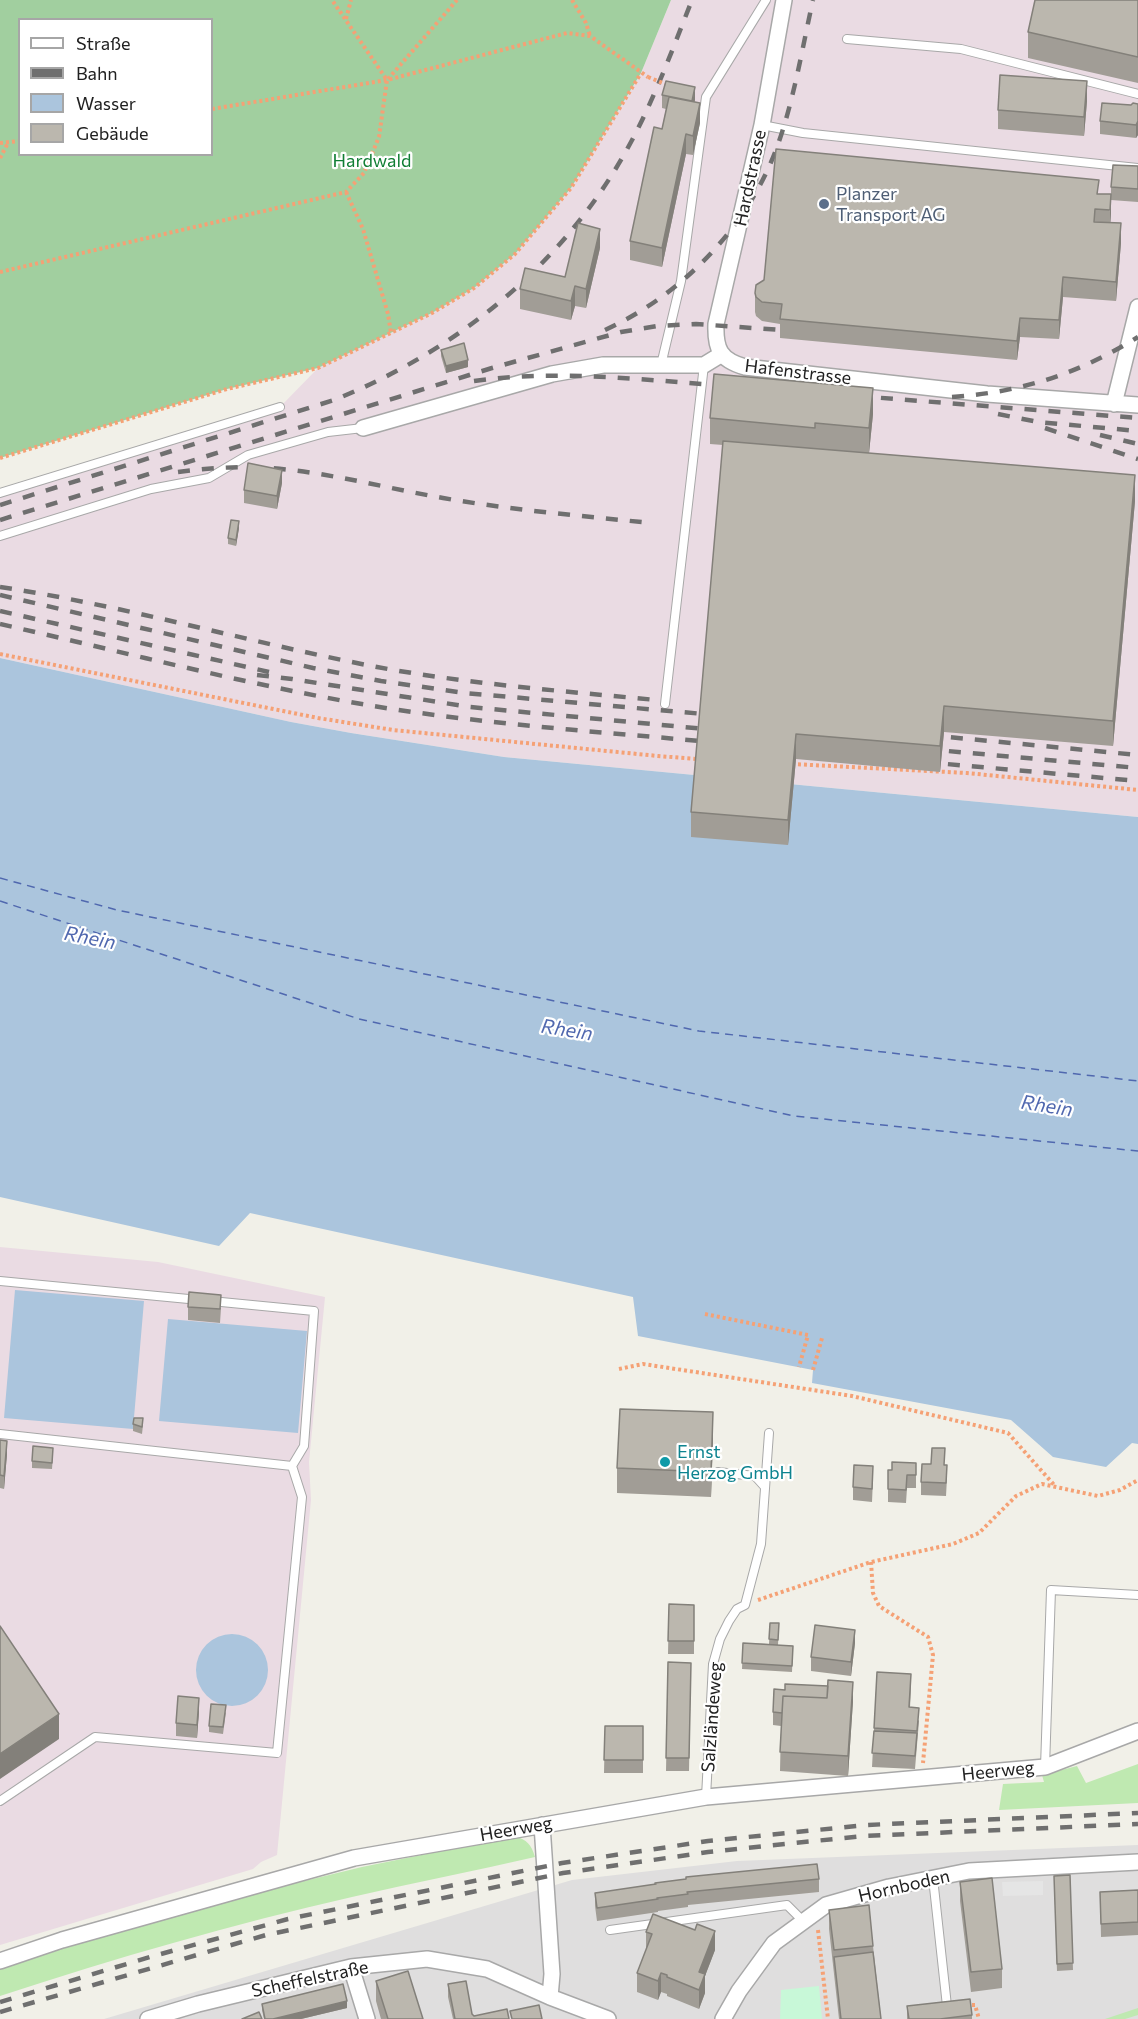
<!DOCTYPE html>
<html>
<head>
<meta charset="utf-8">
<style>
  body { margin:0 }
  #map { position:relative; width:1138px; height:2019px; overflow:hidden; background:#f1f0e8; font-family:Commissioner,sans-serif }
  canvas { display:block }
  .legend { position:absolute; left:18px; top:18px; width:195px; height:138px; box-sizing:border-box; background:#fff; border:2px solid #a6a6a6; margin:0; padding:8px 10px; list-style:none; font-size:18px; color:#212121 }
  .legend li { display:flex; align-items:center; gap:12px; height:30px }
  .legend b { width:30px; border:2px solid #a6a6a6 }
</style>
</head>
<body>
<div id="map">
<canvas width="1138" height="2019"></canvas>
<ul class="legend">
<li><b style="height:8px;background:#fff"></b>Straße</li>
<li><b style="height:8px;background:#6f6f6f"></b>Bahn</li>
<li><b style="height:16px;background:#abc5dd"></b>Wasser</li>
<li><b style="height:16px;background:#bbb7ae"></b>Gebäude</li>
</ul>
</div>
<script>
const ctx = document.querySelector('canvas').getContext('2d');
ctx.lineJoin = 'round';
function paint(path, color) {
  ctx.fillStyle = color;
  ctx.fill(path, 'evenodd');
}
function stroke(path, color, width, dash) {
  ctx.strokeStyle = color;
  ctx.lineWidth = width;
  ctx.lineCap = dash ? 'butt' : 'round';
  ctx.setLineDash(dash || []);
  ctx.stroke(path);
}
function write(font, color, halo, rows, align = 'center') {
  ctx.font = font + ' Commissioner,sans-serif';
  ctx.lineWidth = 4.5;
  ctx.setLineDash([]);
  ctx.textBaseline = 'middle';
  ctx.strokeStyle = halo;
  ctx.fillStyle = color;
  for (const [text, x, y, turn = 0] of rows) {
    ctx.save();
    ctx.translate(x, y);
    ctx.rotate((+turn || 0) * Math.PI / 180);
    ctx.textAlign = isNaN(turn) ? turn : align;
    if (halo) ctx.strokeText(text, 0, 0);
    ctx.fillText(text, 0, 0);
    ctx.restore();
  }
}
const residential = new Path2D(`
  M 1138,1845 L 1138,2019 L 104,2019 L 572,1880 L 737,1861 Z`);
const industrial = new Path2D(`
  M 671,0 L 1138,0 L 1138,817 L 504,757 L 351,733 L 291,722 L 0,658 L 0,493 L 280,407 L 318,368 L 432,313 L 474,288 L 515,254 L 571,188 L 641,73 Z
  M 0,1247 L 158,1262 L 325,1297 L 309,1462 L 311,1500 L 277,1855 L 261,1862 L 253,1869 L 0,1945 Z`);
const grass = new Path2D(`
  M 1138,1764 L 1138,1803 L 999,1810 L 1003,1784 L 1044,1782 L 1042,1775 L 1077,1766 L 1086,1783 Z
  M 515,1836 C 527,1840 531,1844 535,1857 C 474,1871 413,1883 352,1897 C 233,1924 116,1958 0,1996 L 0,1965 L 189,1909 L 362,1867 Z
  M 1138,2008 L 1138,2015 L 1125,2019 L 1105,2019 Z`);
const forest = new Path2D(`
  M 0,0 L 671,0 L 641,73 L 571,188 L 515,254 L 474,288 L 432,313 L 318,368 L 227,389 L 0,458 ZM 20,20 L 212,20 L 212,154 L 20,154 Z`);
const park = new Path2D(`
  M 819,1986 L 822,2019 L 780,2019 L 781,1990 Z`);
const parking = new Path2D(`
  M 1043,1881 L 1043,1895 L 1003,1896 L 1002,1882 Z`);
const water = new Path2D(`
  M 0,658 L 291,722 L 351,733 L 504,757 L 1138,817 L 1138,1444 L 1132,1443 L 1106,1467 L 1053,1457 L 1011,1420 L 812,1383 L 813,1370 L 638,1336 L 633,1297 L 250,1213 L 219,1246 L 0,1197 Z
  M 15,1290 L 144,1301 L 133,1429 L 4,1418 Z
  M 168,1319 L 307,1331 L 298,1433 L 159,1421 Z
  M196 1670a36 36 0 1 1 72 0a36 36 0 1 1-72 0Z`);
const ferry = new Path2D(`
  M 0,878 L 117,910 L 699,1031 L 1138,1081
  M 0,901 L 359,1019 L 794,1116 L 1138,1151`);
const path = new Path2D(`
  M 572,0 L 586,23 L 590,36
  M 346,19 L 351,0
  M 388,79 L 457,0
  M 212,109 L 387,80 L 567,33 L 590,36 L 648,77
  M 0,143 L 20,141
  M 0,158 L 8,143
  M 346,192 L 363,229 L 388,314 L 391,333
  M 0,272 L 346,192 L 364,173 L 379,137 L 387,80 L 332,0
  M 0,458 L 227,389 L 318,368 L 432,313 L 474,288 L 515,254 L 571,188 L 641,73
  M 0,654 L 318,718 L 393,730 L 658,756 L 697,759
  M 792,764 L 967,773 L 1138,790
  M 705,1314 L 808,1335 L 799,1367
  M 619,1369 L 643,1364 L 852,1396 L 1008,1433 L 1055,1486
  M 813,1370 L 822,1338
  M 871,1562 L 873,1593 L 879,1606 L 928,1637 L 933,1655 L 923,1763
  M 758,1600 L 871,1562 L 953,1544 L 979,1533 L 1016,1496 L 1042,1484 L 1098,1496 L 1120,1490 L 1138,1480
  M 818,1930 L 828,2019
  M 966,2005 L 975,2005 L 979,2019`);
const service = new Path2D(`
  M 847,39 L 961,49 L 1138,94
  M 762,125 L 803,133 L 1138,168
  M 661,365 L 681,281 L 706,97 L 766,0
  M 0,493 L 280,407
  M 0,536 L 151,489 L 209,478 L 248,455 L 328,432 L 363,428
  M 665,704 L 704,365
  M 0,1281 L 199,1300
  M 0,1434 L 292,1466
  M 718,1472 L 755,1476 L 764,1486
  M 1045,1767 L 1051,1590 L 1138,1595
  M 706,1797 L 713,1664 L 720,1639 L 729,1621 L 737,1609 L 745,1605 L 761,1544 L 769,1433
  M 0,1801 L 95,1737 L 277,1753 L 302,1497 L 292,1466 L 304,1446 L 314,1311 L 211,1301
  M 933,1878 L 947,2006
  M 610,1930 L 787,1905 L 803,1921`);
const minor = new Path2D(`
  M 784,0 L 762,125 L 716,324 C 715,349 720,360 745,367 L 987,394 L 1138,405
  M 1114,404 L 1138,307
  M 363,428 L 552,374 L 603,365 L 704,365 L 722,354
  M 542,1825 L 552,1974 L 550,1997
  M 0,1961 L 62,1940 L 354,1858 L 706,1797 L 1045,1767 L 1138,1731
  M 351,1967 L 367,2019
  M 148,2019 L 198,2004 L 351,1967 L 427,1959 L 487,1969 L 550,1997 L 608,2019
  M 723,2019 L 739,1991 L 774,1943 L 826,1905 L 889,1887 L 969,1871 L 1138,1862`);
const rail = new Path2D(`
  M 605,330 C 682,295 748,227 777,147 C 794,100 802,49 813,0
  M 474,381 C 560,369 642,380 728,386
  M 857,396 L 1138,418
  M 952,397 C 1022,392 1078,374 1138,337
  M 998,414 L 1038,422 L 1138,431
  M 1045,428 L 1138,459
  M 1100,435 L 1138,444
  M 178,472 C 208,468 238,466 269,468 C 328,472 385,488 443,498 C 512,510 582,516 651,523
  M 0,505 L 334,400 C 459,350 567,262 631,142 C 655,97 673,48 692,0
  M 0,520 L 492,368 L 621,332 L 657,326 L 696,324 L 781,330
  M 0,587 C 127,606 251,643 377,667 C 469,684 563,691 656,700
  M 0,595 L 313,668 L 381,681 L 465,693 L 715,715
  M 0,611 L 269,672
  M 0,624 C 124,652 248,685 373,706 C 485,724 599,732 712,742
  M 257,675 L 292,679 L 470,707 L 716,730
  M 927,735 L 1138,755
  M 925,749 L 1138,768
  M 924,762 L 1138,781
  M 0,2002 L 150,1957 L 288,1919 L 562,1863 L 708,1841 L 866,1825 L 1138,1813
  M 0,2012 L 266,1935 L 563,1873 L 708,1852 L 863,1836 L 1138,1824`);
const pathBridge = new Path2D(`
  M 648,77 L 670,86`);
const wall = new Path2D(`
  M 1138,0 L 1138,83 L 1028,58 L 1028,32 Z
  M 662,95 L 695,100 L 694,102 L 700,123 L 693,155 L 686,154 L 662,267 L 630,260 L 630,241 L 662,129 L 666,109 L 662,108 Z
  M 1087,101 L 1084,136 L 998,129 L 998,110 Z
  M 1138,104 L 1138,135 L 1136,138 L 1100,134 L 1100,121 L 1131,105 Z
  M 1138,166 L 1138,202 L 1111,200 L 1111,187 Z
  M 1099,194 L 1111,213 L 1110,223 L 1121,243 L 1116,301 L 1063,297 L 1059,339 L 1020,337 L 1017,360 L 780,338 L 780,324 L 762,321 L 756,316 L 755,312 L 755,293 Z
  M 600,248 L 586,308 L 575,306 L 571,320 L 520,309 L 520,289 L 565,277 Z
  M 441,350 L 468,367 L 446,373 L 441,356 Z
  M 873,414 L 869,453 L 1135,501 L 1113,746 L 944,732 L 940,772 L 796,759 L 788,845 L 691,837 L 691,812 L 723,445 L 710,444 L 710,418 Z
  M 282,483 L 277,509 L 244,503 L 244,490 Z
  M 239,528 L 236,546 L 228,544 L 228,538 Z
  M 188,1307 L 221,1308 L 220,1323 L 188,1320 Z
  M 133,1424 L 143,1425 L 142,1434 L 133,1431 Z
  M 713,1438 L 711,1497 L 617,1493 L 617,1468 Z
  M 0,1440 L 7,1454 L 4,1489 L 0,1488 Z
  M 53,1455 L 52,1469 L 32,1468 L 32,1461 Z
  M 916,1463 L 916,1488 L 907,1488 L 906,1503 L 888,1502 L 888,1470 L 892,1470 Z
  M 931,1464 L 945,1465 L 947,1478 L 946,1496 L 921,1495 L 921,1482 Z
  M 873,1479 L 872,1502 L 853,1500 L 853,1487 Z
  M 669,1604 L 694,1605 L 694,1654 L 668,1654 Z
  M 770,1623 L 779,1623 L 778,1645 L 793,1646 L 792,1672 L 742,1669 L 743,1643 L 769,1644 Z
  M 855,1643 L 851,1676 L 811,1671 L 811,1657 Z
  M 668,1662 L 691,1663 L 689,1771 L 666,1771 Z
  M 877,1672 L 911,1687 L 910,1708 L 919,1721 L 915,1769 L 872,1767 Z
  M 853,1701 L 848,1776 L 780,1771 L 781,1726 L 773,1725 L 773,1712 Z
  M 199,1711 L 197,1738 L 176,1736 L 176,1723 Z
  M 226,1712 L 223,1734 L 209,1732 L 209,1726 Z
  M 605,1726 L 643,1726 L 643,1773 L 604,1773 Z
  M 1070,1875 L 1073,1970 L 1057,1971 L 1054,1876 Z
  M 819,1879 L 819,1892 L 688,1905 L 688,1907 L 658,1911 L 658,1912 L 597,1921 L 595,1906 L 595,1893 Z
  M 960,1882 L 1002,1969 L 1002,1988 L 971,1992 L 960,1901 Z
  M 1138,1890 L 1138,1935 L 1101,1937 L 1100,1892 Z
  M 829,1910 L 873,1946 L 881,2019 L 839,2019 L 829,1929 Z
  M 646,1932 L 715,1950 L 705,1976 L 705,1993 L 699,2009 L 667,1996 L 667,1994 L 661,1992 L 658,2000 L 637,1992 L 637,1973 L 646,1950 Z
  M 376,1981 L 423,2019 L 381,2019 L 376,2001 Z
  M 448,1984 L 474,2016 L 509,2019 L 453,2019 L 448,1997 Z
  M 262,2004 L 347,2008 L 301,2019 L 264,2019 L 262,2010 Z
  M 907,2006 L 972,2015 L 972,2019 L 907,2019 Z`);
const shadedWall = new Path2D(`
  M 1087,81 L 1087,101 L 1084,136 L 1084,117 Z
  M 695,87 L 695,100 L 692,115 L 692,102 Z
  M 700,103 L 700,123 L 693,155 L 693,136 Z
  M 1138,121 L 1138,135 L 1136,138 L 1136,125 Z
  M 686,134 L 686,154 L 662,267 L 662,248 Z
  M 1111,194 L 1111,213 L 1110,230 L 1110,210 Z
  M 1121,223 L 1121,243 L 1116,301 L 1116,282 Z
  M 600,229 L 600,248 L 586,308 L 586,289 Z
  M 1063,277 L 1063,297 L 1059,339 L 1059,320 Z
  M 575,286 L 575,306 L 571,320 L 571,301 Z
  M 1020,318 L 1020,337 L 1017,360 L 1017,341 Z
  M 468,360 L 468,367 L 446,373 L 446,366 Z
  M 873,388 L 873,414 L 869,453 L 869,428 Z
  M 282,470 L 282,483 L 277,509 L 277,496 Z
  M 1135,475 L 1135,501 L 1113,746 L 1113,721 Z
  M 239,521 L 239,528 L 236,546 L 236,540 Z
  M 944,706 L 944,732 L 940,772 L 940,746 Z
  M 796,734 L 796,759 L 788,845 L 788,820 Z
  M 713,1412 L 713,1438 L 711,1497 L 711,1472 Z
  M 7,1441 L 7,1454 L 4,1489 L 4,1476 Z
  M 855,1630 L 855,1643 L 851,1676 L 851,1662 Z
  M 853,1682 L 853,1701 L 848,1776 L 848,1756 Z
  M 199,1698 L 199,1711 L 197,1738 L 197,1725 Z
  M 59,1714 L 59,1739 L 0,1779 L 0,1754 Z
  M 715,1931 L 715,1950 L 705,1976 L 705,1993 L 699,2009 L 699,1972 Z
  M 661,1973 L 661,1992 L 658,2000 L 658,1981 Z
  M 347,2001 L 347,2008 L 301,2019 L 273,2019 Z`);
const building = new Path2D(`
  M 1035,0 L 1138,0 L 1138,57 L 1028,32 Z
  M 1000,75 L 1087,81 L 1084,117 L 998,110 Z
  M 666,81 L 695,87 L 692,101 L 662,95 Z
  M 669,97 L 700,103 L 693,136 L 686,134 L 662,248 L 630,241 L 654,127 L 662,129 Z
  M 1102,103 L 1131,105 L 1133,103 L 1138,104 L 1138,121 L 1136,125 L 1100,121 Z
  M 776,149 L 1099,180 L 1097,194 L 1111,194 L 1110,210 L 1095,209 L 1094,222 L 1121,223 L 1116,282 L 1063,277 L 1059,320 L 1020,318 L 1017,341 L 780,319 L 782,304 L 762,302 L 756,297 L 755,293 L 756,285 L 764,280 Z
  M 1113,165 L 1138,166 L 1138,189 L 1111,187 Z
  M 578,223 L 600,229 L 586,289 L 575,286 L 571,301 L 520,289 L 525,268 L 565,277 Z
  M 464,343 L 468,360 L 446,366 L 441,350 Z
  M 714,374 L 873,388 L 869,428 L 815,423 L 815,428 L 710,418 Z
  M 723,441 L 1135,475 L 1113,721 L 944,706 L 940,746 L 796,734 L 788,820 L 691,812 Z
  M 248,463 L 282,470 L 277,496 L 244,490 Z
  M 231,520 L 239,521 L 236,540 L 228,538 Z
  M 189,1292 L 221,1295 L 220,1309 L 188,1307 Z
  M 620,1409 L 713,1412 L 711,1472 L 617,1468 Z
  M 134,1418 L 143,1418 L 142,1427 L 133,1424 Z
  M 0,1440 L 7,1441 L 4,1476 L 0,1475 Z
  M 33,1446 L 53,1448 L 52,1463 L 32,1461 Z
  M 932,1448 L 945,1448 L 944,1465 L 947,1465 L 946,1483 L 921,1482 L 922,1464 L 931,1464 Z
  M 892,1462 L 916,1463 L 916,1475 L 907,1475 L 906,1490 L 888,1489 L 888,1470 L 892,1470 Z
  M 854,1465 L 873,1466 L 872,1489 L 853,1487 Z
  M 669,1604 L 694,1605 L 694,1641 L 668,1641 Z
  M 770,1623 L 779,1623 L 778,1640 L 769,1639 Z
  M 815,1625 L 855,1630 L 851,1662 L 811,1657 Z
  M 0,1626 L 59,1714 L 0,1754 Z
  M 743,1643 L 793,1646 L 792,1666 L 742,1663 Z
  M 668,1662 L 691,1663 L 689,1758 L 666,1758 Z
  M 877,1672 L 911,1674 L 909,1707 L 919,1708 L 917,1731 L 874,1728 Z
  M 828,1680 L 853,1682 L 848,1756 L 780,1752 L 783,1696 L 827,1698 Z
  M 785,1684 L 828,1686 L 827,1698 L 783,1696 L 782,1713 L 773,1712 L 774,1689 L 785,1690 Z
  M 178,1696 L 199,1698 L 197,1725 L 176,1723 Z
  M 211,1704 L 226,1705 L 223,1727 L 209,1726 Z
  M 605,1726 L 643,1726 L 643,1760 L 604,1760 Z
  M 874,1731 L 917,1733 L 915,1756 L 872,1753 Z
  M 817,1864 L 819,1879 L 687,1892 L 688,1894 L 657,1898 L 658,1899 L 597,1908 L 595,1893 L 656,1884 L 655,1883 L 686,1879 L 686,1877 Z
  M 1070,1875 L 1073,1963 L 1057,1964 L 1054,1876 Z
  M 992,1878 L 1002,1969 L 971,1972 L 960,1882 Z
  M 1138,1890 L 1138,1922 L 1101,1924 L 1100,1892 Z
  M 869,1905 L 873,1946 L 834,1950 L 829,1910 Z
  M 653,1914 L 695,1930 L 697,1924 L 715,1931 L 699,1972 L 705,1974 L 699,1990 L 667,1977 L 667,1975 L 661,1973 L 658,1981 L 637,1973 L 652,1934 L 646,1932 Z
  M 873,1952 L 881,2019 L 841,2019 L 834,1957 Z
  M 408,1971 L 423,2019 L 388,2019 L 376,1981 Z
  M 466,1981 L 472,2014 L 474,2016 L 507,2009 L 509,2019 L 455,2019 L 448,1984 Z
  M 343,1984 L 347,2001 L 273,2019 L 265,2019 L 262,2004 Z
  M 970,1999 L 972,2015 L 940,2019 L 909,2019 L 907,2006 Z
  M 539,2005 L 542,2019 L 512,2019 L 510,2011 Z
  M 259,2012 L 262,2019 L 242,2019 Z`);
const markers = [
  [824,204,6,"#5c6f8a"],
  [665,1462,6,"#0f9aa8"]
];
const parkNames = [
  ["Hardwald",372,161]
];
const streetNames = [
  ["Hardstrasse",750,178,-78],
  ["Hafenstrasse",798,372,7],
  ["Salzländeweg",712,1717,-86],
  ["Heerweg",998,1771,-6],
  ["Heerweg",516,1829,-10],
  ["Hornboden",904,1886,-13],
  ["Scheffelstraße",310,1979,-12]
];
const serviceNames = [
  ["Planzer",836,194],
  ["Transport AG",836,215]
];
const cultureNames = [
  ["Ernst",677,1452],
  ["Herzog GmbH",677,1473]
];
const waterNames = [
  ["Rhein",90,938,11],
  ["Rhein",567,1030,9],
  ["Rhein",1047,1106,9]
];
paint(residential, '#dfdede');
paint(industrial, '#eadbe3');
paint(grass, '#bfe9b1');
paint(forest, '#a1cf9f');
paint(park, '#c8f8d8');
paint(parking, '#e5e5e5');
paint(water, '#abc5dd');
stroke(ferry, '#5068af', 1.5, [8, 6]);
stroke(service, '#a8a8a8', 10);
stroke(minor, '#a8a8a8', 18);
stroke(path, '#f5a175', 4, [3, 3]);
stroke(service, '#fff', 8);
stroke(minor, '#fff', 15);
stroke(rail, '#6f6f6f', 4.5, [12, 12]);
stroke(pathBridge, '#f5a175', 4, [3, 3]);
paint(wall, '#a19d96');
paint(shadedWall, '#83807a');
paint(building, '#bbb7ae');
stroke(building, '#83807a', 1.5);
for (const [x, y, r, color] of markers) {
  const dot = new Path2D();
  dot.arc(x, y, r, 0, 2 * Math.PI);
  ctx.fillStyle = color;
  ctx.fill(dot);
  stroke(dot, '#fff', 2);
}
write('18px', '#107e34', '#fff', parkNames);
write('18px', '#212121', '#fff', streetNames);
write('18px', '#4e5e75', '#fff', serviceNames, 'left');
write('18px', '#0d838f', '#fff', cultureNames, 'left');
write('italic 20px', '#5068af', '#fff', waterNames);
</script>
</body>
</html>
